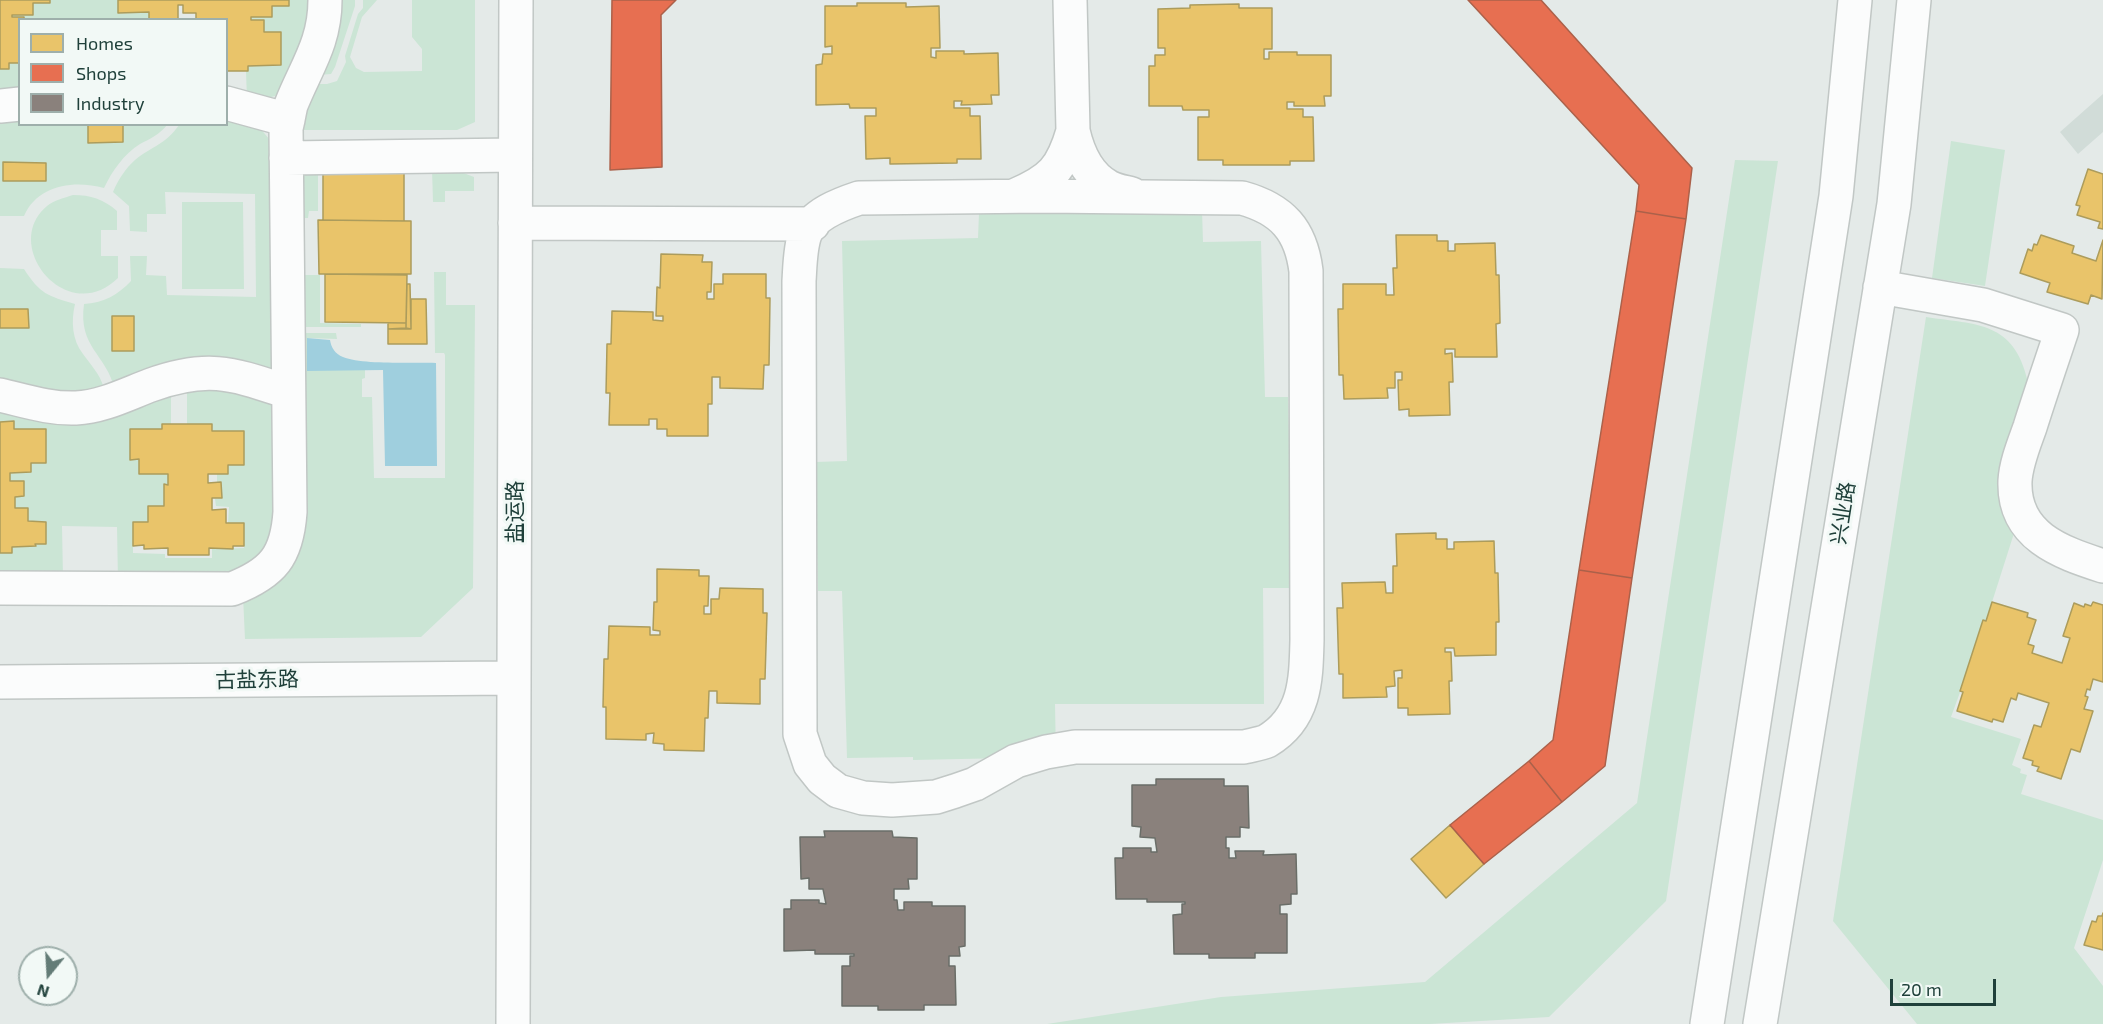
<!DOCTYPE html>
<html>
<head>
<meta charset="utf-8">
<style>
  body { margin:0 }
  #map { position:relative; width:2103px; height:1024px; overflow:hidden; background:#e4eae8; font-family:"Exo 2",sans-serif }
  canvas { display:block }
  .legend { position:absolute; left:18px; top:18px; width:210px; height:108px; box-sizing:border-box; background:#f2f9f6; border:2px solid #9eafab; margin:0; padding:8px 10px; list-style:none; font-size:18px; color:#1f403a }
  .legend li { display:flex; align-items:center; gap:12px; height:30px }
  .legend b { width:30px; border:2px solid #9eafab }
  .north { position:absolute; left:18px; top:946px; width:60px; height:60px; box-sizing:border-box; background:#f2f9f6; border:2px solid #9eafab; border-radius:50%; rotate:198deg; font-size:16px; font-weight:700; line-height:24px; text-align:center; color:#1f403a }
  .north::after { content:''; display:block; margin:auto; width:21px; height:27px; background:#647c77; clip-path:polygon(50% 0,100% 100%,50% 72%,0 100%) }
  .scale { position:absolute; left:1890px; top:979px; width:106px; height:27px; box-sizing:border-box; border:3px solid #1f403a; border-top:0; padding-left:8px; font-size:18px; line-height:21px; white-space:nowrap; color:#1f403a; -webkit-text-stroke:4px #f2f9f6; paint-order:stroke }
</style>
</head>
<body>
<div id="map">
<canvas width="2103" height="1024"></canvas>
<ul class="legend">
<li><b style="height:16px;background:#e9c46a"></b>Homes</li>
<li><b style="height:16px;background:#e76f51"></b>Shops</li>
<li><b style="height:16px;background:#8a817c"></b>Industry</li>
</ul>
<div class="north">N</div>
<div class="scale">20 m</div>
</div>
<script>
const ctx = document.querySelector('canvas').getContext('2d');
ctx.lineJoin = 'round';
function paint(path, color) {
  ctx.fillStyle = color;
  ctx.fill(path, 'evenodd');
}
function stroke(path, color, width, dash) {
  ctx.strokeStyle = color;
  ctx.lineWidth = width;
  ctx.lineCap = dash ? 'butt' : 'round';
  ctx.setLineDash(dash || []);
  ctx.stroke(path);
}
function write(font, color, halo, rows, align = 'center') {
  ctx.font = font + ' "Exo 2","Noto Sans SC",sans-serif';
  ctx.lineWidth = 6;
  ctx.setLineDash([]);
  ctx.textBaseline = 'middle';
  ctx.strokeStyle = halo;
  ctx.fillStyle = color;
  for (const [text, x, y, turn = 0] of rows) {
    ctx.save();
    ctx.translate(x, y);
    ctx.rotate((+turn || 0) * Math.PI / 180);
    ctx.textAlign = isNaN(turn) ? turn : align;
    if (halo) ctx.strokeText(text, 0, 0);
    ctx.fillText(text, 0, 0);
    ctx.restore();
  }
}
const built = new Path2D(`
  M 2103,94 L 2103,132 L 2078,154 L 2060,132 Z`);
const green = new Path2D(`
  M 50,0 L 118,0 L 118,13 L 149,12 L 152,19 L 24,20 L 24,17 L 12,17 L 12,15 L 33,3 L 49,3 Z
  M 289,0 L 315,0 L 288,86 L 275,96 L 261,100 L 247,100 L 246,71 L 248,71 L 248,66 L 281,65 L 264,32 L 264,20 L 251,20 L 251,17 L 272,17 L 272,6 L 289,6 Z
  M 337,0 L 355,0 L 355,6 L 335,67 L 331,74 L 318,75 Z
  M 363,0 L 377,0 L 362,17 L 350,57 L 356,68 L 364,72 L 422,71 L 422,49 L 412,37 L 412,0 L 475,0 L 475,122 L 457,130 L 304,130 L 304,125 L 298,125 L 314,84 L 327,84 L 337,81 L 346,62 L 345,56 L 358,14 L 363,8 Z
  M 9,63 L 19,63 L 19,98 L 0,101 L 0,69 Z
  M 19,110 L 20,124 L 88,125 L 88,142 L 123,125 L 167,125 C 160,134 150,139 140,144 C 124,154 112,171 104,188 C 75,180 38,184 24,216 L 0,216 L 0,113 ZM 3,163 L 46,163 L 46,181 L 4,181 Z
  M 227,110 L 254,121 L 275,146 L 273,372 L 115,390 C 106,353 78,348 84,304 C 103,303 118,295 131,281 L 130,256 L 147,256 L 146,275 L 166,276 L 167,295 L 256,297 L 255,194 L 165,192 L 166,214 L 147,214 L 147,232 L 130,231 L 129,206 L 113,192 C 118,180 125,169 135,160 C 152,146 165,145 179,125 L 226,124 Z
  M 1951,141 L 2005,150 L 1985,286 L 1932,278 Z
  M 1735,160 L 1778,161 L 1666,901 L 1549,1017 L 1430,1024 L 1047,1024 L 1221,997 L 1425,982 L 1637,803 Z
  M 432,169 L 453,169 L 474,177 L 474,191 L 445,191 L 445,202 L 433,202 Z
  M 297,170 L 318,170 L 318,211 L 309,211 L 308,218 L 303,218 Z
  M 73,195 C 91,195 103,199 117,211 L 117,230 L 101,230 L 101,256 L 118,256 L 118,278 C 67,328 0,245 47,206 C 54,200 64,198 73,195 Z
  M 182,202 L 243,202 L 244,289 L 182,289 Z
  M 1202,210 L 1203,242 L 1261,241 L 1265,397 L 1288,397 L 1293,588 L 1263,588 L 1264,704 L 1055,704 L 1056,757 L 913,760 L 913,757 L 847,758 L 842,591 L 818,591 L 815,462 L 847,461 L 842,241 L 978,238 L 979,213 Z
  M 0,268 L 24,269 C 40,294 48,296 75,304 C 71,321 72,340 83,354 C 93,368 103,377 105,395 L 0,389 L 0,328 L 29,328 L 28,309 L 0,309 Z
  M 434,272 L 446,272 L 446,305 L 475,305 L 473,588 L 421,637 L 245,639 L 243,596 L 264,587 L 299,333 L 336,333 L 337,339 L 307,338 L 308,370 L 365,370 L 365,378 L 362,379 L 362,397 L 372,397 L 374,478 L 445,478 L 445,355 L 444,353 L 435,353 Z
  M 299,275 L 320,275 L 320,323 L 361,324 L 361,327 L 299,327 Z
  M 1926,317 C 1978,325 2014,321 2028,382 L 2016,527 L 1986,621 L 1951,717 L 2021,739 L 2012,765 L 2021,769 L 2020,773 L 2027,775 L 2021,794 L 2103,820 L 2103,860 L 2074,948 L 2103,986 L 2103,1024 L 1917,1024 L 1833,921 Z
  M 187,385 L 265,397 L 278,410 L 275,541 L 244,573 L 118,581 L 117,527 L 62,526 L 63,578 L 0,578 L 0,553 L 11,553 L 12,547 L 35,546 L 35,544 L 46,544 L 46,522 L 28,521 L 27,508 L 15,508 L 15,497 L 24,496 L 24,481 L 10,481 L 10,473 L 30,472 L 31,463 L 46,463 L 46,429 L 14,429 L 14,422 L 0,422 L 0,402 L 171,390 L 171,424 L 162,424 L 162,429 L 130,429 L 130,459 L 139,459 L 139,474 L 168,474 L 168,485 L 164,485 L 164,506 L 148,522 L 133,522 L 133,553 L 165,554 L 165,558 L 212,558 L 212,549 L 244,548 L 243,524 L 228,523 L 229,507 L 216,506 L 215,499 L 222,498 L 221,483 L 217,482 L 217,474 L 228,474 C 228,456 213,442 212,424 L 187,424 Z`);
const water = new Path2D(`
  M 307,338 L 330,340 C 331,347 335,354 343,357 C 363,365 412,362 436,363 L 437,466 L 385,466 L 383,370 L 307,371 Z`);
const homes = new Path2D(`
  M 0,0 L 50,0 L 50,3 L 33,3 L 33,15 L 12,15 L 12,17 L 24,17 L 24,20 L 20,20 L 20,63 L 9,63 L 9,69 L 0,69 Z
  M 118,0 L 289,0 L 289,6 L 272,6 L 272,17 L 251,17 L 251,20 L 264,20 L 264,32 L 281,32 L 281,65 L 248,66 L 248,71 L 226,71 L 226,20 L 183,20 L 196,19 L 196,13 L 183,13 L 183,5 L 178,5 L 178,19 L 149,19 L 149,12 L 118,13 Z
  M 857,3 L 906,3 L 906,7 L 939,6 L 940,48 L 931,48 L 931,57 L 936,58 L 936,51 L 964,51 L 964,54 L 998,53 L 999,95 L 991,95 L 992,104 L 961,105 L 962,101 L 954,101 L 954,108 L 970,108 L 970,116 L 980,116 L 981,159 L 957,159 L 957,163 L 890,164 L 890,158 L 866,159 L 865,116 L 876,116 L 876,108 L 850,108 L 849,104 L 816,105 L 816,65 L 822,64 L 823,54 L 832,54 L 832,46 L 825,47 L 825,6 L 857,6 Z
  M 1239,4 L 1239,8 L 1272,8 L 1272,49 L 1264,49 L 1264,59 L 1269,59 L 1269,52 L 1297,52 L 1297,55 L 1331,55 L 1331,96 L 1324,96 L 1325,106 L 1294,106 L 1294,102 L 1287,102 L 1287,109 L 1303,109 L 1303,117 L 1313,117 L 1314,161 L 1290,161 L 1290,165 L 1223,165 L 1223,160 L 1198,160 L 1198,117 L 1209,117 L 1209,110 L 1183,110 L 1182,106 L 1149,106 L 1149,66 L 1155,66 L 1155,55 L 1165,55 L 1165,48 L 1158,48 L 1158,9 L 1190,8 L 1190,5 Z
  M 88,124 L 123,124 L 123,142 L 88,143 Z
  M 3,162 L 46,163 L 46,181 L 3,181 Z
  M 323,169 L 404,170 L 404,221 L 323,220 Z
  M 2088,169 L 2103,174 L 2103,229 L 2098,228 L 2100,222 L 2077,215 L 2080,206 L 2076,205 Z
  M 318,220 L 411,221 L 411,274 L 319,274 Z
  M 1396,235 L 1437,235 L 1437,241 L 1448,241 L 1448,251 L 1455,251 L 1455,244 L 1495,243 L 1496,275 L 1499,275 L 1500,323 L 1496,324 L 1497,357 L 1455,357 L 1455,349 L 1445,349 L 1445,354 L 1452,353 L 1453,382 L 1449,382 L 1450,415 L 1409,416 L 1409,409 L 1399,410 L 1398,380 L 1402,380 L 1402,372 L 1395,372 L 1395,388 L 1387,388 L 1388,398 L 1344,399 L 1343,375 L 1339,375 L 1338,309 L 1343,309 L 1343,284 L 1386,284 L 1386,295 L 1394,295 L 1393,268 L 1397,268 Z
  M 2041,235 L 2074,246 L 2072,253 L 2096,261 L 2103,240 L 2102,299 L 2091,295 L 2088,304 L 2047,292 L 2050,283 L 2020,273 L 2028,249 L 2032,251 L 2034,244 L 2037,245 Z
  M 661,254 L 703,255 L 702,262 L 712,262 L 711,292 L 707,292 L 707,299 L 714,299 L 714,284 L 723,284 L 723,274 L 766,274 L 766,298 L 770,298 L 769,365 L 764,365 L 763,389 L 720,388 L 720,377 L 712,377 L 712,404 L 708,404 L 708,436 L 667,436 L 667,429 L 657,429 L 657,419 L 649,419 L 649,425 L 609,425 L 610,393 L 606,393 L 607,344 L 611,344 L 612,311 L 653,312 L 653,320 L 663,321 L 663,316 L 656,316 L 657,287 L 660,288 Z
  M 325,274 L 407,275 L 406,323 L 325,322 Z
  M 407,284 L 410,284 L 411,329 L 406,328 Z
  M 411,299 L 426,299 L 427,344 L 388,344 L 388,329 L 411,329 Z
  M 0,309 L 28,309 L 29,328 L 0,328 Z
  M 112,316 L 134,316 L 134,351 L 112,351 Z
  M 388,323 L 406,323 L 406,328 L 388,329 Z
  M 14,421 L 14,429 L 46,429 L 46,463 L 31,463 L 31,472 L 10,473 L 10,481 L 24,481 L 24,496 L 15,497 L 15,508 L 28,508 L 28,521 L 46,522 L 46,544 L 35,544 L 36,546 L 12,547 L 12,553 L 0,553 L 0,422 Z
  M 162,424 L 212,424 L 212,431 L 244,431 L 244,465 L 228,465 L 228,474 L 208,474 L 208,483 L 221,482 L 222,498 L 212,498 L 212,510 L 226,509 L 226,523 L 244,523 L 244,546 L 233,546 L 233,549 L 209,548 L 209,555 L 168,555 L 168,548 L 144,549 L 144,545 L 133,546 L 133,522 L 148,522 L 148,506 L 164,506 L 164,484 L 168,485 L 168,474 L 139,474 L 139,459 L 130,460 L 130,429 L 162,429 Z
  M 1436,533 L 1436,539 L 1447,539 L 1447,549 L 1454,549 L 1454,542 L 1494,541 L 1495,573 L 1498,573 L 1499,622 L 1496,622 L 1496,655 L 1455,656 L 1454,648 L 1445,648 L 1445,652 L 1451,652 L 1452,681 L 1449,681 L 1450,714 L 1408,715 L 1408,708 L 1398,708 L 1398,678 L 1402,678 L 1402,670 L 1394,671 L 1395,686 L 1386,687 L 1387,697 L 1343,698 L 1343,674 L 1339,674 L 1337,608 L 1343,608 L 1342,583 L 1385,582 L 1386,593 L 1393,593 L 1393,566 L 1397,566 L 1396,534 Z
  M 657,569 L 699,570 L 699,576 L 709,576 L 708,606 L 704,606 L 704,614 L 711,614 L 711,599 L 719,599 L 720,588 L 763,589 L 763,613 L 767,613 L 765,679 L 760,679 L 760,704 L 717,703 L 717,691 L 709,691 L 708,718 L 705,718 L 704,751 L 664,750 L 664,744 L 653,743 L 654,733 L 646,734 L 646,740 L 606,739 L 606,707 L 603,707 L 604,659 L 608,659 L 609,626 L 650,627 L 650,635 L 660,635 L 660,631 L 653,630 L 654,602 L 657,602 Z
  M 1992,602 L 2028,613 L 2027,617 L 2036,620 L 2028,644 L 2034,646 L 2032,653 L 2062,663 L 2070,638 L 2063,636 L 2074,603 L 2084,607 L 2085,604 L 2091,606 L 2093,602 L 2103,605 L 2103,682 L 2093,679 L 2090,690 L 2087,689 L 2085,696 L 2088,697 L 2084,709 L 2093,711 L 2080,752 L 2071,749 L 2061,779 L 2037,771 L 2039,767 L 2032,765 L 2033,761 L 2023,758 L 2034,725 L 2041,727 L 2049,703 L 2018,693 L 2016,700 L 2011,698 L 2003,722 L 1993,719 L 1992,722 L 1957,711 L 1963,692 L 1960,691 L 1983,620 L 1986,621 Z
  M 1450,825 L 1484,864 L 1446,898 L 1411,859 Z
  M 2103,913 L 2103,950 L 2084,945 L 2092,921 L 2096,922 L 2098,916 L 2102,916 Z`);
const shops = new Path2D(`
  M 612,0 L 676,0 L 661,15 L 662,167 L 610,170 Z
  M 1468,0 L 1541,0 L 1692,168 L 1686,219 L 1636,211 L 1639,185 Z
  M 1636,211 L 1686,219 L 1632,578 L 1579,570 Z
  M 1579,570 L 1632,578 L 1605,766 L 1562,802 L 1529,761 L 1553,740 Z
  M 1529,761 L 1562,802 L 1484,864 L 1450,825 Z`);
const industry = new Path2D(`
  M 1156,779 L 1224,779 L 1224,786 L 1248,786 L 1249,828 L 1240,827 L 1240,837 L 1226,837 L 1226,848 L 1229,848 L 1229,858 L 1236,858 L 1235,851 L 1264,851 L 1263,855 L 1296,854 L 1297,894 L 1291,894 L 1291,904 L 1280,905 L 1280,914 L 1287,914 L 1287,953 L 1255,953 L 1255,958 L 1209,958 L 1209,954 L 1174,954 L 1173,915 L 1182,914 L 1182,904 L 1185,904 L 1185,902 L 1147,902 L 1147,899 L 1116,899 L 1115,858 L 1123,858 L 1123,848 L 1151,848 L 1151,852 L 1157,852 L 1155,838 L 1140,837 L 1141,827 L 1132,826 L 1132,785 L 1156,785 Z
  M 824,831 L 892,831 L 893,837 L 917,838 L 917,879 L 908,879 L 909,889 L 894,889 L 894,900 L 897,900 L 898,910 L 904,910 L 904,902 L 932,902 L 932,906 L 965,906 L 965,946 L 959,947 L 960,956 L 949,956 L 949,966 L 955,966 L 956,1005 L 924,1005 L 924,1010 L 878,1010 L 878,1006 L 842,1006 L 842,966 L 850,966 L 850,956 L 854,956 L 854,954 L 815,954 L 815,950 L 784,951 L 784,909 L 791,909 L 791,900 L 819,900 L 819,903 L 826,904 L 823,889 L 809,889 L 809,878 L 801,879 L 800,837 L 825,837 Z`);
const minor = new Path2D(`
  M 1070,0 L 1073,131 C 1078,153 1088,176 1109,187 C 1116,191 1125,192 1132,194
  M 226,103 L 288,120
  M 0,106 L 20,104
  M 286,158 L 515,155
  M 1016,195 C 1051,180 1062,169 1073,131
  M 1042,196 L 1242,198 C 1282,209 1301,230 1306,271 L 1307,640 C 1306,679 1306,718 1267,741 C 1260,744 1251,745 1244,747 L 1075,747 L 1046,752 L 1016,761 L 975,784 L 955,791 L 936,797 L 892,800 L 863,798 L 838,791 L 822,779 L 810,764 L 800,734 L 799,281 C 800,266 800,248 805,234 C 813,214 841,204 859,198 Z
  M 515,223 L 813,224
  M 1880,287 L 1983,305 L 2062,330 C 2051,363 2040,395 2030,427 C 2024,444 2016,463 2015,481 C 2013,536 2060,552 2103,566
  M 0,395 C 26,401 50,409 76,408 C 102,407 127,394 151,385 C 209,364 233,374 288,392
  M 0,588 L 232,589 C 273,573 287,556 290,512 L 286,128 C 288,121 289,113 291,105 C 306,67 325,43 325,0
  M 0,682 L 514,678
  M 513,1024 L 516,0
  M 1707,1024 L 1836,196 L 1855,0
  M 1760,1024 L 1894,204 L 1914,0`);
const streetNames = [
  ["盐运路",515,512,-90],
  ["兴业路",1843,513,-81],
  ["古盐东路",257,680,-1]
];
paint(built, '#d1dcd8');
paint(green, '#cbe5d5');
paint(water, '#9fcfde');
paint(homes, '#e9c46a');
stroke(homes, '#ac9c5c', 1.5);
paint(shops, '#e76f51');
stroke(shops, '#ab614a', 1.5);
paint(industry, '#8a817c');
stroke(industry, '#6a6e68', 1.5);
stroke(minor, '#c1c7c5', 36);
stroke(minor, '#fbfcfc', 33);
write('21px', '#1f403a', '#f2f9f6', streetNames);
</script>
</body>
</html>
